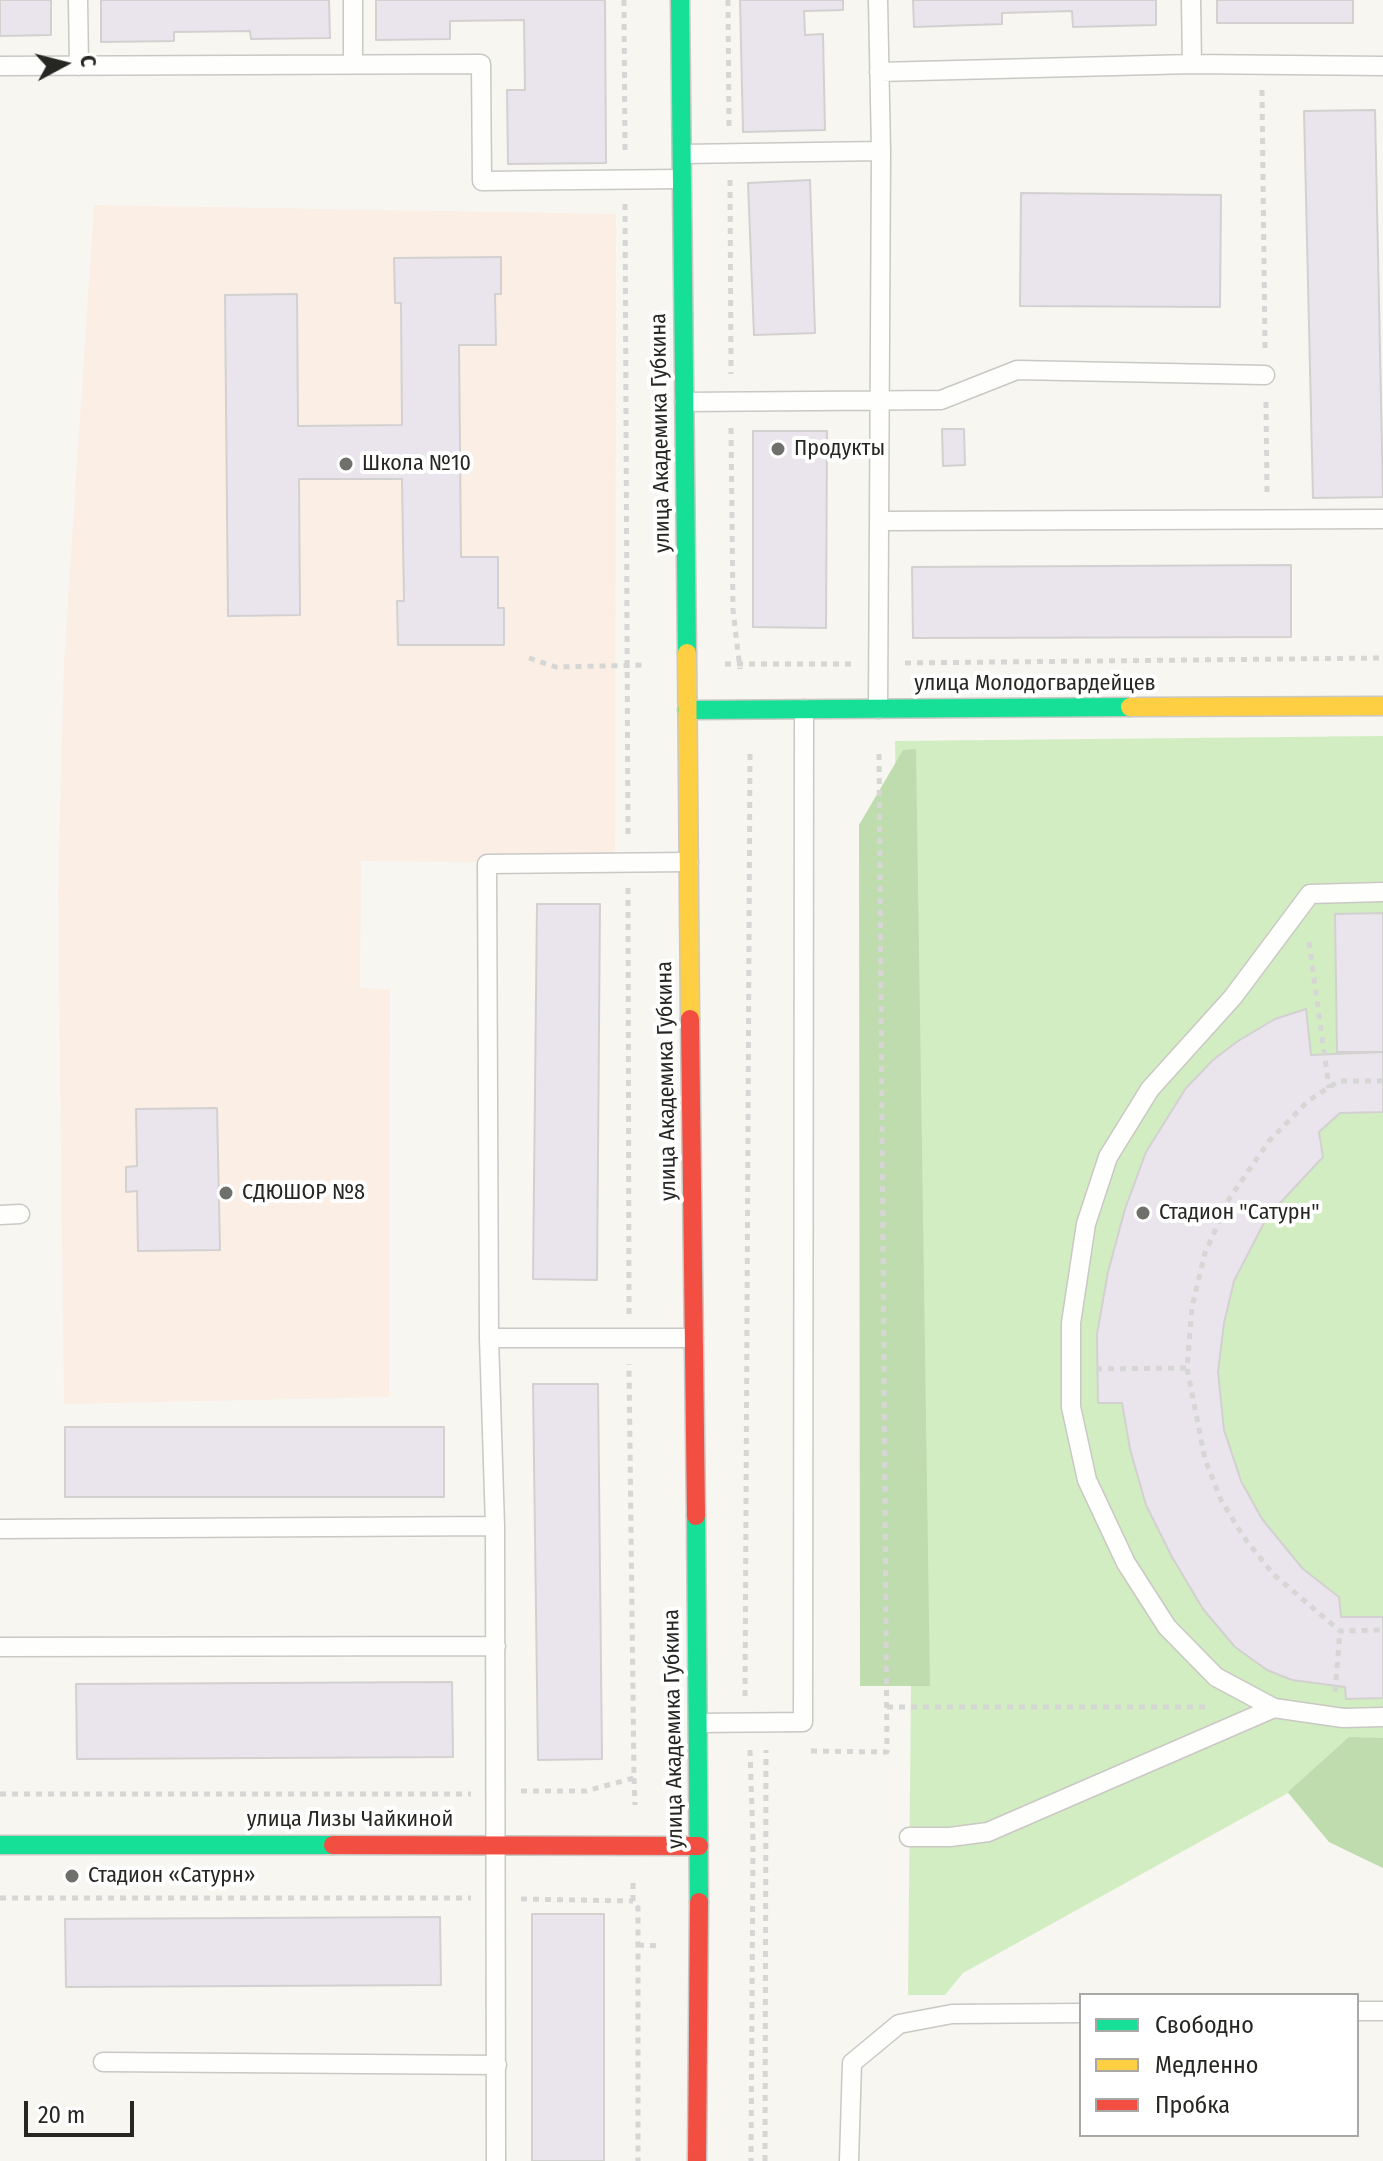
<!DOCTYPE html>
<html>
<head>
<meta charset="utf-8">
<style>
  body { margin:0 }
  #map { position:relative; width:1383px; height:2161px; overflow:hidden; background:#f7f6f1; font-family:"Fira Sans Condensed",sans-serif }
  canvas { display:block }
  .legend { position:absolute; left:1079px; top:1993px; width:280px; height:144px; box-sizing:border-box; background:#fff; border:2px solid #a8a8a7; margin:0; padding:10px 14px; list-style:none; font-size:24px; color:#262623 }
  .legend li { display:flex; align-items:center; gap:16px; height:40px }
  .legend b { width:40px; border:2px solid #a8a8a7 }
  .north { position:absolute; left:24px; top:24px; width:80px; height:80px; -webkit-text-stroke:6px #fff; paint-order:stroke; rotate:83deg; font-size:22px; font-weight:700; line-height:32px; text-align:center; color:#262623 }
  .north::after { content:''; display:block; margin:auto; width:28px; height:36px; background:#262623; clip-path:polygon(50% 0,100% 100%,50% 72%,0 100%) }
  .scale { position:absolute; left:24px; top:2101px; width:110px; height:36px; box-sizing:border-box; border:4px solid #262623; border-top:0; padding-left:10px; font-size:24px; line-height:28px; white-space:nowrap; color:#262623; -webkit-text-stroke:6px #fff; paint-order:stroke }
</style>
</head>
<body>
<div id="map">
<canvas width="1383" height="2161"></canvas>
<ul class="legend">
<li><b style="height:10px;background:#16e098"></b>Свободно</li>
<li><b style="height:10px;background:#ffcf43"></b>Медленно</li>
<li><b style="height:10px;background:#f24e42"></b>Пробка</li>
</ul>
<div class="north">С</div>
<div class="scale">20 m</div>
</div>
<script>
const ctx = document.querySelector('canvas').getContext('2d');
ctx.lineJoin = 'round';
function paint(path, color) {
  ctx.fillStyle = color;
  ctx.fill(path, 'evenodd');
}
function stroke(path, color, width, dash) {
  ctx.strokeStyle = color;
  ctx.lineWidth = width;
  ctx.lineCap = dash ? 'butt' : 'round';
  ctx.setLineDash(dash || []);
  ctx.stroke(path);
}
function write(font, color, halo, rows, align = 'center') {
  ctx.font = font + ' "Fira Sans Condensed",sans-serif';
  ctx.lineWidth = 8;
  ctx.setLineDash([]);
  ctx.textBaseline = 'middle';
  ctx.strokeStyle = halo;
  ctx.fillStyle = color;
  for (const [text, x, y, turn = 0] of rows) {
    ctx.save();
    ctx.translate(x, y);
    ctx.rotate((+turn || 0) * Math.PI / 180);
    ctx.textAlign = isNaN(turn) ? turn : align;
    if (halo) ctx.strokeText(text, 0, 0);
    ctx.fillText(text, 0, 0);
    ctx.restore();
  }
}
const education = new Path2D(`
  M 94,205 L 616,214 L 615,864 L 361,861 L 360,988 L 390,990 L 389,1397 L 64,1404 L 58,891 L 64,662 Z`);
const green = new Path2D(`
  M 1383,736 L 1383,1868 L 1329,1842 L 1288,1793 L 963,1973 L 945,1995 L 908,1995 L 911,1685 L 895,741 Z`);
const forest = new Path2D(`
  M 916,749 L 930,1686 L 860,1686 L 859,825 L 903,750 Z
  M 1349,1737 L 1383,1738 L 1383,1868 L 1329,1842 L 1288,1792 Z`);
const building = new Path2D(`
  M 0,0 L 51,0 L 51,35 L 0,36 Z
  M 101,0 L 329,0 L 330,38 L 251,39 L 250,31 L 174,32 L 174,41 L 101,42 Z
  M 376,0 L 605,0 L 606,163 L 508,164 L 507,90 L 525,90 L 524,20 L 450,21 L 450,39 L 376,40 Z
  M 740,0 L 843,0 L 843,10 L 804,11 L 805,35 L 823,34 L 825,130 L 743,132 Z
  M 913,0 L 1156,0 L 1156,25 L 1073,27 L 1072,11 L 1002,13 L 1002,24 L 914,27 Z
  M 1217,0 L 1353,0 L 1353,23 L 1217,23 Z
  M 1375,110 L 1383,497 L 1313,498 L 1304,111 Z
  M 810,180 L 815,333 L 754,335 L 748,183 Z
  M 1021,193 L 1221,195 L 1220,307 L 1020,306 Z
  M 501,257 L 501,294 L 495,294 L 496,345 L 459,345 L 461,557 L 498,557 L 498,608 L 504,608 L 504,645 L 398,645 L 397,601 L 404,601 L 402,479 L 299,479 L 300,615 L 228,616 L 225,295 L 297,294 L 298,426 L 402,425 L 401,303 L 395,303 L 394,258 Z
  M 942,429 L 964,429 L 965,465 L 943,466 Z
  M 753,431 L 827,431 L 826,628 L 753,627 Z
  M 1291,565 L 1291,637 L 913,638 L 912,567 Z
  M 537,904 L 600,904 L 597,1280 L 533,1279 Z
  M 1383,913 L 1383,1052 L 1337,1052 L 1335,914 Z
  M 1306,1009 L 1311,1055 L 1383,1052 L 1383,1112 L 1340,1113 L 1319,1132 L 1323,1157 L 1267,1217 L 1234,1281 L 1224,1323 L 1218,1372 L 1224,1430 L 1241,1481 L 1262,1519 L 1303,1569 L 1339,1597 L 1341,1617 L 1383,1617 L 1383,1698 L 1346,1699 L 1345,1687 L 1292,1680 L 1267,1670 L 1235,1647 L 1203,1609 L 1172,1557 L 1146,1505 L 1130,1449 L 1122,1403 L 1098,1403 L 1097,1334 L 1108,1272 L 1125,1209 L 1146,1152 L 1186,1088 L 1213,1060 L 1238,1041 L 1275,1019 Z
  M 217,1108 L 220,1250 L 138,1251 L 137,1191 L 126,1192 L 126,1167 L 137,1166 L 136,1109 Z
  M 533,1384 L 598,1384 L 602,1759 L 538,1760 Z
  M 65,1427 L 444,1427 L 444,1497 L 65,1497 Z
  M 452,1682 L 453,1757 L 77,1759 L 76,1684 Z
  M 532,1914 L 604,1914 L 604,2161 L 532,2161 Z
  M 440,1917 L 441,1985 L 66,1987 L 65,1919 Z`);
const path = new Path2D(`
  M 624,0 L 625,154
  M 728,0 L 729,126
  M 1262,90 L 1265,348
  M 730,180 L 731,374
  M 625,204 L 628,838
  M 1266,402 L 1267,492
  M 731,428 L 733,610 L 740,669
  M 529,658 L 556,667 L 647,665
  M 905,663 L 1383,658
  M 725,664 L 851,664
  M 628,888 L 629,1314
  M 1309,942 L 1329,1088
  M 1383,1081 L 1339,1081 L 1308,1101 L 1269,1141 L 1229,1199 L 1205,1253 L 1192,1307 L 1187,1368 L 1205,1459 L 1221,1500 L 1243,1536 L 1273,1574 L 1340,1631 L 1383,1630
  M 1096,1369 L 1187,1368
  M 1335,1692 L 1340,1631
  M 745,1696 L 750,750
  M 887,1707 L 1205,1707
  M 750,1750 L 753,1840 L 751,2161
  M 811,1751 L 887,1752 L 879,750
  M 634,1778 L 635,1805
  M 521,1791 L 586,1791 L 634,1778 L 629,1364
  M 0,1794 L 471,1794
  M 633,1883 L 633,1901 L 638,1908 L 638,2161
  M 0,1898 L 471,1898
  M 521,1899 L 633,1901
  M 638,1945 L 661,1946
  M 765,2161 L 766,1750`);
const lane = new Path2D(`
  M 78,0 L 79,66
  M 353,0 L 353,64
  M 878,0 L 881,151 L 878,709
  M 1191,0 L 1192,64 L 1383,66
  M 0,66 L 481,64 L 482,181 L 681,179
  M 879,72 L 1192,64
  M 682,154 L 881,151
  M 684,402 L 941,400 L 1017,370 L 1265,375
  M 880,521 L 1383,519
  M 1383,892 L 1310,894 L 1233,997 L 1150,1089 L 1108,1157 L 1086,1224 L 1071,1323 L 1071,1407 L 1087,1480 L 1126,1563 L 1167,1627 L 1216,1677 L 1274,1708 L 1343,1718 L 1383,1717
  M 0,1215 L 20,1214
  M 489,1338 L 694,1338
  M 0,1529 L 495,1526
  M 0,1647 L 496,1646
  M 698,1723 L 803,1722 L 804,709
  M 909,1837 L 950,1837 L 988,1832 L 1274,1708
  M 1357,2011 L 1383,2011
  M 103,2062 L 497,2065
  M 496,2161 L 495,1526 L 489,1338 L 487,864 L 689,862
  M 849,2161 L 852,2063 L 899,2024 L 952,2014 L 1081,2013`);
const fast = new Path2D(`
  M 680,0 L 687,653
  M 687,710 L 1130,707
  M 696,1516 L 699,1902
  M 0,1845 L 333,1845`);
const slow = new Path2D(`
  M 687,653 L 690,1019
  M 1130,707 L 1383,706`);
const jam = new Path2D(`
  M 690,1019 L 696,1516
  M 333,1845 L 699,1846
  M 697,2161 L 699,1902`);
const markers = [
  [778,449,8,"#6f6f6b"],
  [346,464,8,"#6f6f6b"],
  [226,1193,8,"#6f6f6b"],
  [1143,1213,8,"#6f6f6b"],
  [72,1876,8,"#6f6f6b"]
];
const streetNames = [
  ["улица Академика Губкина",661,433,-91],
  ["улица Молодогвардейцев",1035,684],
  ["улица Академика Губкина",667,1081,-91],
  ["улица Академика Губкина",674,1729,-91],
  ["улица Лизы Чайкиной",350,1820]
];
const poiNames = [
  ["Продукты",794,449],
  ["Школа №10",362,464],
  ["СДЮШОР №8",242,1193],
  ["Стадион \"Сатурн\"",1159,1213],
  ["Стадион «Сатурн»",88,1876]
];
paint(education, '#fbeee5');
paint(green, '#d3edc3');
paint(forest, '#bfdcae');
paint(building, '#eae5ed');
stroke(building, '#d2d1d0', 2);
stroke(lane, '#c9c8c4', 21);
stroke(fast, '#c9c8c4', 21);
stroke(slow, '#c9c8c4', 21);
stroke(jam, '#c9c8c4', 21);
stroke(path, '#d6d6d5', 5, [6, 6]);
stroke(lane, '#fefefd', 18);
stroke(fast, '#16e098', 18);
stroke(slow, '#ffcf43', 18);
stroke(jam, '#f24e42', 18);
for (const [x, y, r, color] of markers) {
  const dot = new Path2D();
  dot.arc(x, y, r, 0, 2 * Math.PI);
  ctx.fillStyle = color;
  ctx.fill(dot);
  stroke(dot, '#fff', 3);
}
write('22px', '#262623', '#fff', streetNames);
write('22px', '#262623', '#fff', poiNames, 'left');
</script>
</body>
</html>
